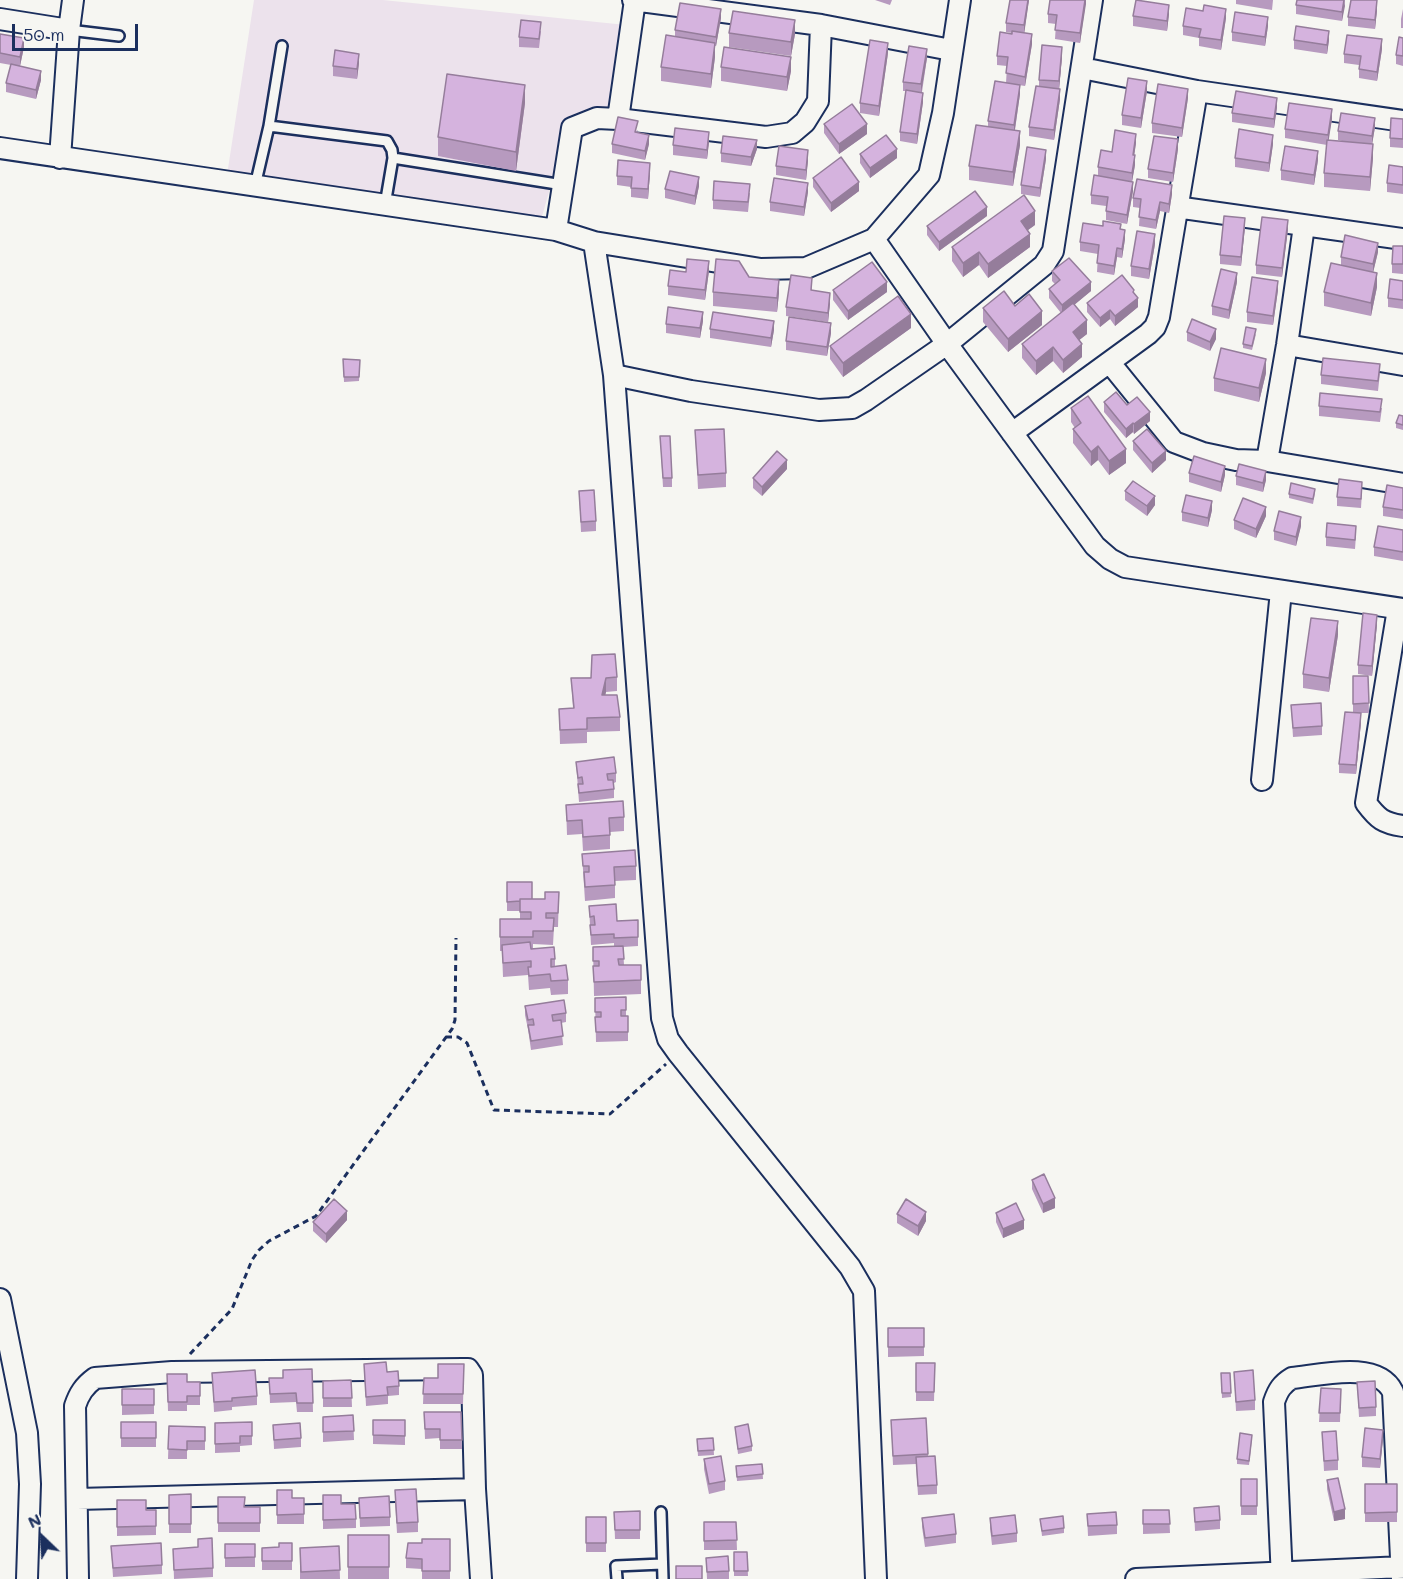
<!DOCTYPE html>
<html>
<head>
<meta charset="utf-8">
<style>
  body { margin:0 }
  #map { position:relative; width:1403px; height:1579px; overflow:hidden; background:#f6f6f2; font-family:Mali,sans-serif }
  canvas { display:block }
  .north { position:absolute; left:12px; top:1507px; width:60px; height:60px; -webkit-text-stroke:4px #f6f6f2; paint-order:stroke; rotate:335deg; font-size:16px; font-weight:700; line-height:24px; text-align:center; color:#1b2f5e }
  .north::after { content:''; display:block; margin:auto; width:21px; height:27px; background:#1b2f5e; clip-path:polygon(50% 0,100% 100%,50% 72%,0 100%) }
  .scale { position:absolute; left:12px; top:24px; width:126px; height:27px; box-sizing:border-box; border:3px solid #1b2f5e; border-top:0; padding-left:8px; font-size:18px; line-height:21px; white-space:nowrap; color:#1b2f5e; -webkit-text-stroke:4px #f6f6f2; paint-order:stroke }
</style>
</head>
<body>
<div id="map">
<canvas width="1403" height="1579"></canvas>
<div class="north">N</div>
<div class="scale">50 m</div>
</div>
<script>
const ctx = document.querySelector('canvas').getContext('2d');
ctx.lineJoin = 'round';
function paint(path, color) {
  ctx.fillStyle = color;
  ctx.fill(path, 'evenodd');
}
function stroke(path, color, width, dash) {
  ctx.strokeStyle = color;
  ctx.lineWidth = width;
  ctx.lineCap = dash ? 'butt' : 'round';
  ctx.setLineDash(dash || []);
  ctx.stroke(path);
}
const built = new Path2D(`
  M 254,0 L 383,0 L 626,25 L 616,115 L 568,125 L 541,220 L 227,175 Z`);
const path = new Path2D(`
  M 446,1037 L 458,1037 L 467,1043 L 494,1110 L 610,1114 L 666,1064
  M 190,1354 L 232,1309 L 252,1260 L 259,1250 L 269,1241 L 316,1216 L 452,1029 L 455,1020 L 456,938`);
const lane = new Path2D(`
  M 69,30 L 119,36
  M 282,46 L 269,126 L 387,141 L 392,150 L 393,158
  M 255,186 L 269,126
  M 385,205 L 393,158 L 563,185
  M 661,1512 L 663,1579
  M 617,1579 L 616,1566 L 662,1564`);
const street = new Path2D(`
  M 633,0 L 821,25 L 951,50
  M 0,19 L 69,30
  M 1082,68 L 1197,91 L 1403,121
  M 618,119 L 635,0
  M 0,148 L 556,230 L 594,242 L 761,269 L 806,268 L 874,239 L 929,175 L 943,113 L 960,0
  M 60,158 L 69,30 L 73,0
  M 1176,207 L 1403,239
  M 556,230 L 572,128 L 597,118 L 618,119 L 766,137 L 792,133 L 805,122 L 818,101 L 821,25
  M 874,239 L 947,344 L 1095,546 L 1110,559 L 1125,567 L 1403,609
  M 594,242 L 614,375 L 662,1018 L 668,1039 L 678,1053 L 850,1267 L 864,1291 L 876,1579
  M 1287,345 L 1403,365
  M 1110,363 L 1174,442 L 1203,453 L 1236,460 L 1267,461 L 1403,484
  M 614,375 L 691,391 L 819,410 L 852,408 L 866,400 L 947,344 L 1044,265 L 1053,251 L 1092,0
  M 1012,433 L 1148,334 L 1155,327 L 1159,317 L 1197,91
  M 1267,461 L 1287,345 L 1304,226
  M 1398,609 L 1366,803 C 1378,819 1383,823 1403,826
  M 1262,780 L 1281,591
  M 0,1299 L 27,1433 L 30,1484 L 27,1579
  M 77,1499 L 475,1489
  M 78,1579 L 75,1406 C 79,1394 84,1386 95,1378 L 172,1372 L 463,1369 L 468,1369 L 472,1375 L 475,1489 L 481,1579
  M 1136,1579 L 1403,1567
  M 1282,1579 L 1274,1402 C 1278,1390 1282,1384 1292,1378 C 1321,1375 1378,1360 1393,1392 L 1402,1579`);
const wall = new Path2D(`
  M 875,0 L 892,0 L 890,5 Z
  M 1010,0 L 1029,0 L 1024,33 L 1032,44 L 1025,86 L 1006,83 L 1007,66 L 997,65 L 997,56 L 1012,34 L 1012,33 L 1006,32 L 1006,23 Z
  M 1086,0 L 1080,43 L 1055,39 L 1056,24 L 1048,23 L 1048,14 Z
  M 1236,0 L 1273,0 L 1272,10 L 1236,4 Z
  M 1345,0 L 1342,21 L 1296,14 L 1296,5 Z
  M 1403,9 L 1403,28 L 1401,28 L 1401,19 Z
  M 1377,10 L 1375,29 L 1348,26 L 1348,17 Z
  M 1169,14 L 1167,31 L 1133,26 L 1133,16 Z
  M 721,18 L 716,46 L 715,46 L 715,57 L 711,88 L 661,81 L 661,67 L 675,37 L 675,30 Z
  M 1226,18 L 1221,50 L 1199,46 L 1199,38 L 1183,35 L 1183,26 Z
  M 1268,26 L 1265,46 L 1232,41 L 1232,32 Z
  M 541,31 L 539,48 L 519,47 L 519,37 Z
  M 729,33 L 795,34 L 791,56 L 729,47 Z
  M 0,34 L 24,47 L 20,66 L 41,80 L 36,99 L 6,92 L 6,83 L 11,65 L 0,63 Z
  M 1403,38 L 1403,66 L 1396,64 L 1396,55 Z
  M 1294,40 L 1329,40 L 1327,54 L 1294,49 Z
  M 1382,49 L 1377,81 L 1359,78 L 1359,65 L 1344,63 L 1344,54 Z
  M 888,53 L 879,116 L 860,113 L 860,103 Z
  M 1062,57 L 1059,89 L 1060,99 L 1054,140 L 1029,136 L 1029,127 L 1039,86 L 1039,80 Z
  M 927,58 L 922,92 L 923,102 L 917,144 L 900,141 L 900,132 L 906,91 L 903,91 L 903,82 Z
  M 359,63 L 357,79 L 333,76 L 333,66 Z
  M 721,67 L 791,71 L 787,91 L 721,81 Z
  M 1147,91 L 1141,128 L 1122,125 L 1122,115 Z
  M 1020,94 L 1015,130 L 1020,145 L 1013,186 L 969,180 L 969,166 L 988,127 L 988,121 Z
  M 1188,98 L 1182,137 L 1152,133 L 1152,123 Z
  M 525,103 L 516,171 L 438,156 L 438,137 Z
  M 1277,107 L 1274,128 L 1232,122 L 1232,113 Z
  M 1332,119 L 1328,140 L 1346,142 L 1338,140 L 1338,131 L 1375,127 L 1372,144 L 1373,158 L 1370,191 L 1324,187 L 1324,173 L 1327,145 L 1285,138 L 1285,129 Z
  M 1403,119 L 1403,148 L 1390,147 L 1390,138 Z
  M 824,124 L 867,134 L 839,154 L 824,133 Z
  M 638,130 L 637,132 L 649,144 L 645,160 L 612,153 L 612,144 Z
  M 709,142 L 707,159 L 673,155 L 673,145 Z
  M 1136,143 L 1134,155 L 1135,165 L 1132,181 L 1133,191 L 1127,224 L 1106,220 L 1106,206 L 1091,204 L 1091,195 L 1098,176 L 1098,167 L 1112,152 Z
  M 1273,144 L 1269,172 L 1235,167 L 1235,158 Z
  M 757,149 L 751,166 L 721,162 L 721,153 Z
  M 1178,149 L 1173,182 L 1148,178 L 1148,169 Z
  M 860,154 L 897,158 L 870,178 L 860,163 Z
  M 1046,159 L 1040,197 L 1021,194 L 1021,185 Z
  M 808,160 L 806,180 L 776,175 L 776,166 Z
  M 1318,160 L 1314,185 L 1281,180 L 1281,170 Z
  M 1403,167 L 1403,194 L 1387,192 L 1387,183 Z
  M 650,172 L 648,199 L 631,197 L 631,187 L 617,185 L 617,176 Z
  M 813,178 L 859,191 L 831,212 L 813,187 Z
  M 699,186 L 695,205 L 665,198 L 665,189 Z
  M 808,192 L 804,216 L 770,211 L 770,202 Z
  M 750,193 L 748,212 L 713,209 L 713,200 Z
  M 1172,194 L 1169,213 L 1160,211 L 1156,229 L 1139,226 L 1140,208 L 1133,207 L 1133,198 Z
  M 987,216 L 939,251 L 927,235 L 927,226 Z
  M 1035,225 L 1028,230 L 1030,247 L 988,278 L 979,265 L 963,277 L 952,261 L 952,247 Z
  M 1245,227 L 1241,266 L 1220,264 L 1220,255 Z
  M 1121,229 L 1125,239 L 1122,258 L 1117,257 L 1114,275 L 1097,272 L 1098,254 L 1080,251 L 1080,242 Z
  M 1288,229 L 1282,277 L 1256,274 L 1256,265 Z
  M 1155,244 L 1149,279 L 1131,276 L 1131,266 Z
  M 1403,246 L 1403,274 L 1392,273 L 1392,264 Z
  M 1378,252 L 1373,272 L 1377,287 L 1371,316 L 1324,306 L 1324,292 L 1341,265 L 1341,257 Z
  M 709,271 L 705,300 L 668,295 L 668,286 L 686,272 Z
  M 1052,271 L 1091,291 L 1074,305 L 1087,334 L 1079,340 L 1082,357 L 1063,373 L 1053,361 L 1036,375 L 1022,358 L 1022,344 L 1061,313 L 1049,298 L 1049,289 L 1055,284 L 1052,281 Z
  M 749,277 L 779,293 L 777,312 L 713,306 L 713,292 Z
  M 1403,281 L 1403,309 L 1388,307 L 1388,298 Z
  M 1237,282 L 1229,319 L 1212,315 L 1212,306 Z
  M 812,288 L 812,291 L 830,303 L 828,322 L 786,316 L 786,307 Z
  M 833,290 L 887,292 L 848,320 L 833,300 Z
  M 1278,290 L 1273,325 L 1247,322 L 1247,312 Z
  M 1134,293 L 1138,307 L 1115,326 L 1110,319 L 1100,327 L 1087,312 L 1087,303 Z
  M 983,308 L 1042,325 L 1008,352 L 983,322 Z
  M 703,321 L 700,338 L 666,333 L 666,324 Z
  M 911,328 L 843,377 L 830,359 L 830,346 Z
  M 710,329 L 774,330 L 771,347 L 710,338 Z
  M 1187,332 L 1216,339 L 1210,351 L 1187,341 Z
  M 831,333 L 827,356 L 786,350 L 786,341 Z
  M 1256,334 L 1252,350 L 1243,348 L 1243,344 Z
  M 343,359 L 360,360 L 359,381 L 344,382 Z
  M 1266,373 L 1259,402 L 1214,391 L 1214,378 Z
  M 1380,373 L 1378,391 L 1321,384 L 1321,375 Z
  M 1104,402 L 1127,405 L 1150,421 L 1134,434 L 1133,432 L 1126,438 L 1104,412 Z
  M 1319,406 L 1382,408 L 1380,422 L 1319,416 Z
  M 1071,408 L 1126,463 L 1109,475 L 1098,460 L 1091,466 L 1073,443 L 1073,429 L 1075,428 L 1071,422 Z
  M 1403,416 L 1403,430 L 1396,428 L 1396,423 Z
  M 695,430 L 726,473 L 726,487 L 698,489 Z
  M 660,436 L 672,478 L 672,487 L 663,487 Z
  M 1133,441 L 1166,460 L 1152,473 L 1133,450 Z
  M 787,469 L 762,496 L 753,488 L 753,478 Z
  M 1189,473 L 1225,475 L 1221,492 L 1189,482 Z
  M 1236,476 L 1266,480 L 1263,492 L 1236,485 Z
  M 1403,488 L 1403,519 L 1383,516 L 1383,507 Z
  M 579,491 L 596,521 L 596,531 L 581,532 Z
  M 1125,491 L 1155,505 L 1147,516 L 1125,500 Z
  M 1362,491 L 1361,508 L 1337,506 L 1337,497 Z
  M 1315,493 L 1313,504 L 1289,498 L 1289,494 Z
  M 1212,510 L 1208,527 L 1182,521 L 1182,512 Z
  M 1266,516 L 1256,538 L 1234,529 L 1234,520 Z
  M 1301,526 L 1296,546 L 1274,540 L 1274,531 Z
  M 1403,530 L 1403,561 L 1374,556 L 1374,547 Z
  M 1356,535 L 1355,549 L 1326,546 L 1326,537 Z
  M 1377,624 L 1372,676 L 1358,674 L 1358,665 Z
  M 1338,635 L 1329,692 L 1303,688 L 1303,674 Z
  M 1353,676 L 1368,676 L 1369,713 L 1359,713 L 1361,722 L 1356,774 L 1339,773 L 1339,764 L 1353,712 Z
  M 617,677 L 617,691 L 606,692 L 605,695 L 620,717 L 620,731 L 587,732 L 587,743 L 560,744 L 559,709 L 573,708 L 571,678 Z
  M 1291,705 L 1322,726 L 1322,735 L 1293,737 Z
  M 576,762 L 616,773 L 616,782 L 614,783 L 614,798 L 579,802 Z
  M 566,805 L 624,817 L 624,831 L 610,832 L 610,849 L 583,851 L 582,834 L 567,835 Z
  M 582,854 L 636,866 L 636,880 L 615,881 L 615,898 L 585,901 Z
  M 507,882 L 532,899 L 545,899 L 559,892 L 558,927 L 554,927 L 553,945 L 533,944 L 533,949 L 555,959 L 555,967 L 568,980 L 568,994 L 551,995 L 550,988 L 529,990 L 528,975 L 503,977 L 502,951 L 500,951 L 500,919 L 520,919 L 520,911 L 507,911 Z
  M 589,906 L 617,921 L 638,920 L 638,946 L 623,947 L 624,965 L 641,965 L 641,994 L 594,996 L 593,947 L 614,946 L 614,943 L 591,945 Z
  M 626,997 L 626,1016 L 628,1016 L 628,1041 L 596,1042 L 595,998 Z
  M 525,1006 L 566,1013 L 566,1022 L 561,1023 L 563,1045 L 531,1050 L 528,1029 L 525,1015 Z
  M 1032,1180 L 1055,1208 L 1043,1213 L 1032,1189 Z
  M 996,1213 L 1024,1229 L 1003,1238 L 996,1222 Z
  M 897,1214 L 926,1221 L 918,1236 L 897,1223 Z
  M 347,1220 L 326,1243 L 313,1231 L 313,1222 Z
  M 888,1328 L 924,1328 L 924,1356 L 888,1357 Z
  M 916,1363 L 935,1363 L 934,1401 L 916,1401 Z
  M 364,1364 L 387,1372 L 399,1386 L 399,1395 L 388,1396 L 388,1404 L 366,1406 Z
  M 464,1364 L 463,1404 L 423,1404 L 424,1378 L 438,1378 Z
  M 312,1369 L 313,1412 L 297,1412 L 296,1402 L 270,1403 L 269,1378 L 283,1378 Z
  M 1234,1372 L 1255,1400 L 1255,1410 L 1236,1411 Z
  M 212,1373 L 257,1396 L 257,1405 L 232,1407 L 232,1410 L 214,1412 Z
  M 1221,1373 L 1230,1373 L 1231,1397 L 1222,1398 Z
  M 167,1374 L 187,1382 L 200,1382 L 200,1405 L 187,1405 L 187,1411 L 168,1411 Z
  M 351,1380 L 352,1407 L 323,1407 L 323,1381 Z
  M 1357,1382 L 1376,1407 L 1376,1416 L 1359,1417 Z
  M 1321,1388 L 1341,1389 L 1340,1422 L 1319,1422 Z
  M 122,1389 L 154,1389 L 154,1414 L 122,1415 Z
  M 424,1412 L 461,1412 L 462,1449 L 440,1449 L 440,1438 L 425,1439 Z
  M 353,1415 L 354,1440 L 323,1442 L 323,1417 Z
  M 373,1420 L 405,1420 L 405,1445 L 373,1444 Z
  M 891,1420 L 928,1454 L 928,1457 L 937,1485 L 937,1494 L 918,1495 L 916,1464 L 893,1465 Z
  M 121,1422 L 156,1422 L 156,1447 L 121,1447 Z
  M 252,1422 L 252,1445 L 240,1446 L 240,1452 L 215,1453 L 215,1423 Z
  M 273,1425 L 301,1438 L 301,1447 L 274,1449 Z
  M 169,1426 L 205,1427 L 205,1450 L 187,1450 L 187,1459 L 168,1459 Z
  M 735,1427 L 752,1446 L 752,1451 L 738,1454 Z
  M 1322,1432 L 1338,1460 L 1338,1470 L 1324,1471 Z
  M 713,1438 L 714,1455 L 698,1456 L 697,1439 Z
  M 1252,1439 L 1249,1465 L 1237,1464 L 1237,1459 Z
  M 1383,1439 L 1380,1468 L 1362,1467 L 1362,1457 Z
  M 704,1459 L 725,1481 L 725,1490 L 709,1494 L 704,1469 Z
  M 762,1464 L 763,1479 L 737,1481 L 736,1466 Z
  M 1241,1479 L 1257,1479 L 1257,1515 L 1241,1515 Z
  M 1327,1480 L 1345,1519 L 1334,1521 L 1327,1489 Z
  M 1365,1484 L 1397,1484 L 1397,1522 L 1365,1522 Z
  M 277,1490 L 292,1498 L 304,1498 L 304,1524 L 277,1524 Z
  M 191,1494 L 191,1533 L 169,1533 L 169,1495 Z
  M 323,1495 L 341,1504 L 356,1519 L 356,1528 L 323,1529 Z
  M 218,1497 L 245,1507 L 260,1507 L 260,1532 L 218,1532 Z
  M 359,1498 L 390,1517 L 390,1526 L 360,1527 Z
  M 117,1500 L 146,1510 L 156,1510 L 156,1535 L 117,1536 Z
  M 395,1500 L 418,1522 L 418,1532 L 397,1533 Z
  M 1194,1508 L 1220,1520 L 1220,1529 L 1195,1531 Z
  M 1143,1510 L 1169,1510 L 1170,1533 L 1143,1534 Z
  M 640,1511 L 640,1539 L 615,1539 L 614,1512 Z
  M 1087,1514 L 1117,1525 L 1117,1534 L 1088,1536 Z
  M 586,1517 L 606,1517 L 606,1552 L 586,1552 Z
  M 922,1518 L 956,1534 L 956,1543 L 925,1547 L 922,1527 Z
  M 990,1518 L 1017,1533 L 1017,1542 L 992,1545 L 990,1528 Z
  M 1040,1519 L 1064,1528 L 1064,1533 L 1042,1536 Z
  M 704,1522 L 736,1522 L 737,1550 L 704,1550 Z
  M 348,1535 L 389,1535 L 389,1579 L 348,1579 Z
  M 450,1539 L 450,1579 L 422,1579 L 422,1569 L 406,1568 L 406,1558 L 422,1543 Z
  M 292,1543 L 292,1570 L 262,1570 L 262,1548 L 279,1547 Z
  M 225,1544 L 255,1544 L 255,1567 L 225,1567 Z
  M 111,1546 L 162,1565 L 162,1574 L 113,1577 Z
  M 339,1546 L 340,1579 L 300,1579 L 300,1548 Z
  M 198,1547 L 213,1568 L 213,1577 L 174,1579 L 173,1549 Z
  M 734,1552 L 747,1552 L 748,1576 L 734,1576 Z
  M 706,1558 L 729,1571 L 729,1579 L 707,1579 Z`);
const shadedWall = new Path2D(`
  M 1028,0 L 1029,0 L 1024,35 L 1024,25 Z
  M 1085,0 L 1086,0 L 1086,4 L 1080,43 L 1080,33 Z
  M 1344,0 L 1345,6 L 1342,21 L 1342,12 Z
  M 1377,0 L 1377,10 L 1375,29 L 1375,20 Z
  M 1169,5 L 1169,14 L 1167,31 L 1167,21 Z
  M 721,9 L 721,18 L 716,46 L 716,37 Z
  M 1226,9 L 1226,18 L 1221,50 L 1221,40 Z
  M 1268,17 L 1268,26 L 1265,46 L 1265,37 Z
  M 795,20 L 795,34 L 791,56 L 791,42 Z
  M 1329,31 L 1329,40 L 1327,54 L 1327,45 Z
  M 1032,34 L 1032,44 L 1025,86 L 1025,77 Z
  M 24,38 L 24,47 L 20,66 L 20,57 Z
  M 1382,39 L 1382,49 L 1377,81 L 1377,72 Z
  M 715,43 L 715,57 L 711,88 L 711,74 Z
  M 888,43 L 888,53 L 879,116 L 879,106 Z
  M 1062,47 L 1062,57 L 1059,90 L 1059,81 Z
  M 927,49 L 927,58 L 921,93 L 921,84 Z
  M 359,54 L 359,63 L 357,79 L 357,69 Z
  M 791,57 L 791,71 L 787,91 L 787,77 Z
  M 41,71 L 41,80 L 36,99 L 36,90 Z
  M 1147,81 L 1147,91 L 1141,128 L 1141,118 Z
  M 525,85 L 525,103 L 516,171 L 516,152 Z
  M 1020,85 L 1020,94 L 1014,135 L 1014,125 Z
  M 1060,89 L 1060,99 L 1054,140 L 1054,130 Z
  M 1188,89 L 1188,98 L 1182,137 L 1182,128 Z
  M 923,93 L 923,102 L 917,144 L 917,134 Z
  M 1277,98 L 1277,107 L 1274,128 L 1274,119 Z
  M 1332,109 L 1332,119 L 1328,145 L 1328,135 Z
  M 1375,118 L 1375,127 L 1372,145 L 1372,136 Z
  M 867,124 L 867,134 L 839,154 L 839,144 Z
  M 1020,131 L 1020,145 L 1013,186 L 1013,172 Z
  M 709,132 L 709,142 L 707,159 L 707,150 Z
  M 1136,134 L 1136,143 L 1133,164 L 1133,155 Z
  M 649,135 L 649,144 L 645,160 L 645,151 Z
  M 1273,135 L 1273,144 L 1269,172 L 1269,163 Z
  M 1178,139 L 1178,149 L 1173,182 L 1173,173 Z
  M 757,140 L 757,149 L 751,166 L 751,157 Z
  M 1373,144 L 1373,158 L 1370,191 L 1370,177 Z
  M 897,149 L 897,158 L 870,178 L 870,168 Z
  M 808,150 L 808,160 L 806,180 L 806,170 Z
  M 1046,150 L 1046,159 L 1040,197 L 1040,188 Z
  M 1318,151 L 1318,160 L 1314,185 L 1314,175 Z
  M 1135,155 L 1135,165 L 1132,182 L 1132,173 Z
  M 650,163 L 650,172 L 648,199 L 648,189 Z
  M 699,177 L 699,186 L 695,205 L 695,196 Z
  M 859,182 L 859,191 L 831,212 L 831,203 Z
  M 1133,182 L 1133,191 L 1127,224 L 1127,215 Z
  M 808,183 L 808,192 L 804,216 L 804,207 Z
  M 1172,185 L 1172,194 L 1169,213 L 1169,204 Z
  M 1160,202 L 1160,211 L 1156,229 L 1156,220 Z
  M 987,207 L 987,216 L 939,251 L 939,242 Z
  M 1035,211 L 1035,225 L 1021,235 L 1021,221 Z
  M 1245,218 L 1245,227 L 1241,266 L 1241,257 Z
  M 1288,220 L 1288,229 L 1282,277 L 1282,268 Z
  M 1125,230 L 1125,239 L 1122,258 L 1122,249 Z
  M 1030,234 L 1030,247 L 988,278 L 988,264 Z
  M 1155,234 L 1155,244 L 1149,279 L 1149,269 Z
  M 1378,243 L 1378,252 L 1373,273 L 1373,264 Z
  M 1117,248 L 1117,257 L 1114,275 L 1114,266 Z
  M 979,252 L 979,265 L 963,277 L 963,263 Z
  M 709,261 L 709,271 L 705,300 L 705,290 Z
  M 1237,273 L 1237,282 L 1229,319 L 1229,310 Z
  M 1377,273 L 1377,287 L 1371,316 L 1371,303 Z
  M 779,280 L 779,293 L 777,312 L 777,298 Z
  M 1278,281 L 1278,290 L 1273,325 L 1273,316 Z
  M 887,282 L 887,292 L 848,320 L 848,311 Z
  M 1091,282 L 1091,291 L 1062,315 L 1062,305 Z
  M 830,293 L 830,303 L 828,322 L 828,313 Z
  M 1138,298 L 1138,307 L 1115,326 L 1115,316 Z
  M 1110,310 L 1110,319 L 1100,327 L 1100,318 Z
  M 1042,311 L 1042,325 L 1008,352 L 1008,339 Z
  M 703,312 L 703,321 L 700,338 L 700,328 Z
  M 911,314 L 911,328 L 843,377 L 843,363 Z
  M 1087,320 L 1087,334 L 1073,345 L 1073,332 Z
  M 774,321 L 774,330 L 771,347 L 771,338 Z
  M 831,323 L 831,333 L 827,356 L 827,347 Z
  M 1216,329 L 1216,339 L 1210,351 L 1210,342 Z
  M 1082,344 L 1082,357 L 1063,373 L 1063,360 Z
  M 1053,347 L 1053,361 L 1036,375 L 1036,361 Z
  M 1266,359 L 1266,373 L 1259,402 L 1259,388 Z
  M 1150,412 L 1150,421 L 1134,434 L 1134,424 Z
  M 1133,423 L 1133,432 L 1126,438 L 1126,429 Z
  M 1098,446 L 1098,460 L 1091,466 L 1091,452 Z
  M 1126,449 L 1126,463 L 1109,475 L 1109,461 Z
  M 1166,451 L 1166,460 L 1152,473 L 1152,463 Z
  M 787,460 L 787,469 L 762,496 L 762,487 Z
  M 1225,466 L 1225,475 L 1221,492 L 1221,482 Z
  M 1266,471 L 1266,480 L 1263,492 L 1263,483 Z
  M 1155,496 L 1155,505 L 1147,516 L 1147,506 Z
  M 1212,501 L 1212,510 L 1208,527 L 1208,518 Z
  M 1266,507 L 1266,516 L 1256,538 L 1256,529 Z
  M 1301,517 L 1301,526 L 1296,546 L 1296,537 Z
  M 1377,615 L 1377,624 L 1372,676 L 1372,666 Z
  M 1338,621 L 1338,635 L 1329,692 L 1329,678 Z
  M 606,678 L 606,692 L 602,709 L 602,695 Z
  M 1361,713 L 1361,722 L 1356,774 L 1356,765 Z
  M 1055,1198 L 1055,1208 L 1043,1213 L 1043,1204 Z
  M 347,1211 L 347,1220 L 326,1243 L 326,1234 Z
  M 926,1212 L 926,1221 L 918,1236 L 918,1226 Z
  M 1024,1220 L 1024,1229 L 1003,1238 L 1003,1229 Z
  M 1383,1430 L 1383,1439 L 1380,1468 L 1380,1459 Z
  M 1345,1509 L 1345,1519 L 1334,1521 L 1334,1512 Z`);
const building = new Path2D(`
  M 1010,0 L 1028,0 L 1024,25 L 1006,23 Z
  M 1050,0 L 1085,0 L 1080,33 L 1055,30 L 1057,15 L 1048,14 Z
  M 1136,0 L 1169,5 L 1167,21 L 1133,16 Z
  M 1297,0 L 1344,0 L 1342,12 L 1296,5 Z
  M 1351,0 L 1377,0 L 1375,20 L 1348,17 Z
  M 680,3 L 721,9 L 716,37 L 675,30 Z
  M 1204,5 L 1226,9 L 1221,40 L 1199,37 L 1201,29 L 1183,26 L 1186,8 L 1203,11 Z
  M 733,11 L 795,20 L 791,42 L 729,33 Z
  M 1235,12 L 1268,17 L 1265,37 L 1232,32 Z
  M 521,20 L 541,22 L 539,39 L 519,37 Z
  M 1296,26 L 1329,31 L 1327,45 L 1294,40 Z
  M 1012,31 L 1032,34 L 1025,77 L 1006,73 L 1008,57 L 997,56 L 1000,32 L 1012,34 Z
  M 0,34 L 24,38 L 20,57 L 0,53 Z
  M 666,35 L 715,43 L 711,74 L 661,67 Z
  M 1347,35 L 1382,39 L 1377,72 L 1359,69 L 1361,56 L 1344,54 Z
  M 1399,37 L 1403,38 L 1403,56 L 1396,55 Z
  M 870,40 L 888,43 L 879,106 L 860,103 Z
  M 1042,45 L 1062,47 L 1059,81 L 1039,80 Z
  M 909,46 L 927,49 L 921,84 L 903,82 Z
  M 724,47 L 791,57 L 787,77 L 721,67 Z
  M 335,50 L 359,54 L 357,69 L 333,66 Z
  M 11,64 L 41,71 L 36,90 L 6,83 Z
  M 447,74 L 525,85 L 516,152 L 438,137 Z
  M 1128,78 L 1147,81 L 1141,118 L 1122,115 Z
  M 995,81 L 1020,85 L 1014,125 L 988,121 Z
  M 1158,84 L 1188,89 L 1182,128 L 1152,123 Z
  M 1036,86 L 1060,89 L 1054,130 L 1029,127 Z
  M 906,90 L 923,93 L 917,134 L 900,132 Z
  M 1236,91 L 1277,98 L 1274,119 L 1232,113 Z
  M 1289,103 L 1332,109 L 1328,135 L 1285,129 Z
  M 852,104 L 867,124 L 839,144 L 824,124 Z
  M 1341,113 L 1375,118 L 1372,136 L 1338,131 Z
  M 618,117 L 638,121 L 635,132 L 649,135 L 645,151 L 612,144 Z
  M 1391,118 L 1403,119 L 1403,139 L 1390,138 Z
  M 976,125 L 1020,131 L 1013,172 L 969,166 Z
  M 675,128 L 709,132 L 707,150 L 673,145 Z
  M 1239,129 L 1273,135 L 1269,163 L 1235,158 Z
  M 1115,130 L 1136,134 L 1133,155 L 1135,155 L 1132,173 L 1098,167 L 1101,150 L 1112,152 Z
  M 886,135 L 897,149 L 870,168 L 860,154 Z
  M 723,136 L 757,140 L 751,157 L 721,153 Z
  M 1154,136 L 1178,139 L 1173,173 L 1148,169 Z
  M 1327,140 L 1373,144 L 1370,177 L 1324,173 Z
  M 779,146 L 808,150 L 806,170 L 776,166 Z
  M 1285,146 L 1318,151 L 1314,175 L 1281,170 Z
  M 1027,147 L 1046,150 L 1040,188 L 1021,185 Z
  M 841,157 L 859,182 L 831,203 L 813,178 Z
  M 618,160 L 650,163 L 648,189 L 631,188 L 632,177 L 617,176 Z
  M 1389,165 L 1403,167 L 1403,185 L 1387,183 Z
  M 670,171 L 699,177 L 695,196 L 665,189 Z
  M 1094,175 L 1133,182 L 1127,215 L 1106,211 L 1108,197 L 1091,195 Z
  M 774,178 L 808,183 L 804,207 L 770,202 Z
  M 1137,179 L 1172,185 L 1169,204 L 1160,202 L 1156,220 L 1139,217 L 1141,199 L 1133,198 Z
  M 714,181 L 750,184 L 748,202 L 713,200 Z
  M 975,191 L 987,207 L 939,242 L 927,226 Z
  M 1024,195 L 1035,211 L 1021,221 L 1030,234 L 988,264 L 979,252 L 963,263 L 952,247 Z
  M 1224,216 L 1245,218 L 1241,257 L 1220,255 Z
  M 1262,217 L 1288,220 L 1282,268 L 1256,265 Z
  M 1103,221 L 1121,224 L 1120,229 L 1125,230 L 1122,249 L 1117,248 L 1114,266 L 1097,263 L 1099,245 L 1080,242 L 1083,223 L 1103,226 Z
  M 1137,231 L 1155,234 L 1149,269 L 1131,266 Z
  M 1345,235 L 1378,243 L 1373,264 L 1341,257 Z
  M 1393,246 L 1403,246 L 1403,264 L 1392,264 Z
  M 1069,258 L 1091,282 L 1062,305 L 1049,289 L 1060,280 L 1052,271 Z
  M 687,259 L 709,261 L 705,290 L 668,286 L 670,270 L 686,272 Z
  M 716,259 L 739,261 L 749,277 L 779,280 L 777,298 L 713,292 Z
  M 872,262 L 887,282 L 848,311 L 833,290 Z
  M 1331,263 L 1377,273 L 1371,303 L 1324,292 Z
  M 1221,269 L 1237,273 L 1229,310 L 1212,306 Z
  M 791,275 L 812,278 L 811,290 L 830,293 L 828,313 L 786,307 Z
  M 1122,275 L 1134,290 L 1133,292 L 1138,298 L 1115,316 L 1110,310 L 1100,318 L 1087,303 Z
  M 1252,277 L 1278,281 L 1273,316 L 1247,312 Z
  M 1390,279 L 1403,281 L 1403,300 L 1388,298 Z
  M 1004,291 L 1015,306 L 1029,294 L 1042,311 L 1008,339 L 983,308 Z
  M 898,296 L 911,314 L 843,363 L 830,346 Z
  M 1073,303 L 1087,320 L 1073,332 L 1082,344 L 1063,360 L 1053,347 L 1036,361 L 1022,344 Z
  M 668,307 L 703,312 L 700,328 L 666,324 Z
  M 713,312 L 774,321 L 771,338 L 710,329 Z
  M 789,317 L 831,323 L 827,347 L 786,341 Z
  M 1192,319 L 1216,329 L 1210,342 L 1187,332 Z
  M 1246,327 L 1256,329 L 1252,346 L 1243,344 Z
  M 1221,348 L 1266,359 L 1259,388 L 1214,378 Z
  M 1323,358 L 1380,364 L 1378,381 L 1321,375 Z
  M 343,359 L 360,360 L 359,377 L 344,377 Z
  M 1116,392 L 1127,405 L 1137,397 L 1150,412 L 1134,424 L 1133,423 L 1126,429 L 1104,402 Z
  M 1320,393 L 1382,399 L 1380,412 L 1319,406 Z
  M 1088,396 L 1126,449 L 1109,461 L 1098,446 L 1091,452 L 1073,429 L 1081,423 L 1071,408 Z
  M 1399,415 L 1403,416 L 1403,425 L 1396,423 Z
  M 724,429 L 726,473 L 698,475 L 695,430 Z
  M 1147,429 L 1166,451 L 1152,463 L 1133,441 Z
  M 660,436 L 670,436 L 672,478 L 663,478 Z
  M 777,451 L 787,460 L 762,487 L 753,478 Z
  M 1194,456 L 1225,466 L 1221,482 L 1189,473 Z
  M 1239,464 L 1266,471 L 1263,483 L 1236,476 Z
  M 1339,479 L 1362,482 L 1361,499 L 1337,497 Z
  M 1133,481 L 1155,496 L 1147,506 L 1125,491 Z
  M 1291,483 L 1315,489 L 1313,499 L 1289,494 Z
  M 1387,485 L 1403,488 L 1403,510 L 1383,507 Z
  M 594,490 L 596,521 L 581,522 L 579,491 Z
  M 1186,495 L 1212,501 L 1208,518 L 1182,512 Z
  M 1243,498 L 1266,507 L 1256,529 L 1234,520 Z
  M 1279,511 L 1301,517 L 1296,537 L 1274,531 Z
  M 1327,523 L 1356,526 L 1355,540 L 1326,537 Z
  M 1378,526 L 1403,530 L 1403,552 L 1374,547 Z
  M 1363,613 L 1377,615 L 1372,666 L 1358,665 Z
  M 1311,618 L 1338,621 L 1329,678 L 1303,674 Z
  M 615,654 L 617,677 L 606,678 L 602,695 L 617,695 L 620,717 L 587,718 L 587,729 L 560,730 L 559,709 L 574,708 L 571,678 L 591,678 L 592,655 Z
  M 1353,676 L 1368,676 L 1369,703 L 1353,704 Z
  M 1321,703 L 1322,726 L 1293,728 L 1291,705 Z
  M 1345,712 L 1361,713 L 1356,765 L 1339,764 Z
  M 614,757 L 616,773 L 607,774 L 608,780 L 613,780 L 614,789 L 579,793 L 578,784 L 583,784 L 582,777 L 578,778 L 576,762 Z
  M 623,801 L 624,817 L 609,818 L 610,835 L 583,837 L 582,820 L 567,821 L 566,805 Z
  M 635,850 L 636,866 L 614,867 L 615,885 L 585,887 L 584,872 L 589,872 L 589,866 L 583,866 L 582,854 Z
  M 507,882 L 532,882 L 532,899 L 520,899 L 520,901 L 507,902 Z
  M 545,892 L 559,892 L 558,913 L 546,913 L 546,918 L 554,918 L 553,931 L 533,931 L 533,937 L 500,937 L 500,919 L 531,919 L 531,912 L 520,912 L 520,899 L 545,899 Z
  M 616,904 L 617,921 L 638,920 L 638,937 L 614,938 L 614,934 L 591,935 L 590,925 L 595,925 L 594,916 L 590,917 L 589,906 Z
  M 530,942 L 531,949 L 554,947 L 555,959 L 551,959 L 551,967 L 566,965 L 568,980 L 551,981 L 550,974 L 529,976 L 528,967 L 531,967 L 531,961 L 503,963 L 502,945 Z
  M 623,946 L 624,959 L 618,959 L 619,965 L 641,965 L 641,980 L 594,982 L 593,966 L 599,966 L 599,961 L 593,961 L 593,947 Z
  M 626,997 L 626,1010 L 621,1010 L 621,1016 L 628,1016 L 628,1032 L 596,1032 L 595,1017 L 601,1017 L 601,1012 L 595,1012 L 595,998 Z
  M 564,1000 L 566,1013 L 552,1015 L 553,1021 L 561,1020 L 563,1036 L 531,1041 L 528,1025 L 534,1025 L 533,1019 L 528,1020 L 525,1006 Z
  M 1044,1174 L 1055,1198 L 1043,1204 L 1032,1180 Z
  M 334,1199 L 347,1211 L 326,1234 L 313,1222 Z
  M 906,1199 L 926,1212 L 918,1226 L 897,1214 Z
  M 1016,1203 L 1024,1220 L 1003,1229 L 996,1213 Z
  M 888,1328 L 924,1328 L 924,1347 L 888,1347 Z
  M 386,1362 L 387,1372 L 398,1371 L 399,1386 L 387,1387 L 388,1395 L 366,1397 L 364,1364 Z
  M 916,1363 L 935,1363 L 934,1392 L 916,1392 Z
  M 438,1364 L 464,1364 L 463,1394 L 423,1394 L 424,1378 L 438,1378 Z
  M 312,1369 L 313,1403 L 297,1403 L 296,1393 L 270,1394 L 269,1378 L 283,1378 L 283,1370 Z
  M 255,1370 L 257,1396 L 232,1398 L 232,1401 L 214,1402 L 212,1373 Z
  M 1253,1370 L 1255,1400 L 1236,1402 L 1234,1372 Z
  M 1221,1373 L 1230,1373 L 1231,1393 L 1222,1393 Z
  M 167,1374 L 187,1374 L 187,1382 L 200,1382 L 200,1396 L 187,1396 L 187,1402 L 168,1402 Z
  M 351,1380 L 352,1398 L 323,1398 L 323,1381 Z
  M 1375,1381 L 1376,1407 L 1359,1408 L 1357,1382 Z
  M 1321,1388 L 1341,1389 L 1340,1413 L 1319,1413 Z
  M 122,1389 L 154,1389 L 154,1405 L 122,1405 Z
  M 424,1412 L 461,1412 L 462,1440 L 440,1440 L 440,1429 L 425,1429 Z
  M 353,1415 L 354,1431 L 323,1432 L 323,1417 Z
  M 926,1418 L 928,1454 L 893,1456 L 891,1420 Z
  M 373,1420 L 405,1420 L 405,1436 L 373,1435 Z
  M 121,1422 L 156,1422 L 156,1438 L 121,1438 Z
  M 252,1422 L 252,1436 L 240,1436 L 240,1443 L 215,1444 L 215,1423 Z
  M 300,1423 L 301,1438 L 274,1440 L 273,1425 Z
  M 748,1424 L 752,1446 L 738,1449 L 735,1427 Z
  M 169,1426 L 205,1427 L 205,1441 L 187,1441 L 187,1450 L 168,1449 Z
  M 1365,1428 L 1383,1430 L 1380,1459 L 1362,1457 Z
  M 1336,1431 L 1338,1460 L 1324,1461 L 1322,1432 Z
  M 1240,1433 L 1252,1435 L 1249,1461 L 1237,1459 Z
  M 713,1438 L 714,1450 L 698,1451 L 697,1439 Z
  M 721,1456 L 725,1481 L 709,1484 L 704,1459 Z
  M 935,1456 L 937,1485 L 918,1486 L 916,1457 Z
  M 762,1464 L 763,1474 L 737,1477 L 736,1466 Z
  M 1338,1478 L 1345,1509 L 1334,1512 L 1327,1480 Z
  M 1241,1479 L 1257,1479 L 1257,1506 L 1241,1506 Z
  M 1365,1484 L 1397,1484 L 1397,1512 L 1365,1513 Z
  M 416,1489 L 418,1522 L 397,1523 L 395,1490 Z
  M 277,1490 L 292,1490 L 292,1498 L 304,1498 L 304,1514 L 277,1515 Z
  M 191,1494 L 191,1524 L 169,1524 L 169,1495 Z
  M 323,1495 L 341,1495 L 341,1504 L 355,1504 L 356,1519 L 323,1520 Z
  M 389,1496 L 390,1517 L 360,1518 L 359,1498 Z
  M 218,1497 L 245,1497 L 244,1507 L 260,1507 L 260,1523 L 218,1523 Z
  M 117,1500 L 146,1500 L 146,1510 L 156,1510 L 156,1526 L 117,1527 Z
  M 1219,1506 L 1220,1520 L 1195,1522 L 1194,1508 Z
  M 1143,1510 L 1169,1510 L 1170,1524 L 1143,1524 Z
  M 640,1511 L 640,1530 L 615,1530 L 614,1512 Z
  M 1116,1512 L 1117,1525 L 1088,1526 L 1087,1514 Z
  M 954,1514 L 956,1534 L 925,1538 L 922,1518 Z
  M 1015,1515 L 1017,1533 L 992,1536 L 990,1518 Z
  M 1063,1516 L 1064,1528 L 1042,1531 L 1040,1519 Z
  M 586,1517 L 606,1517 L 606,1543 L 586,1543 Z
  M 704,1522 L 736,1522 L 737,1540 L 704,1541 Z
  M 348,1535 L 389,1535 L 389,1567 L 348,1567 Z
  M 212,1538 L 213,1568 L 174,1570 L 173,1549 L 198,1547 L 198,1539 Z
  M 422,1539 L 450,1539 L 450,1571 L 422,1571 L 422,1559 L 406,1558 L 408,1543 L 422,1543 Z
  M 161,1543 L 162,1565 L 113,1568 L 111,1546 Z
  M 279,1543 L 292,1543 L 292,1561 L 262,1561 L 262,1548 L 279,1547 Z
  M 225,1544 L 255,1544 L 255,1557 L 225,1558 Z
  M 339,1546 L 340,1570 L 301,1572 L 300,1548 Z
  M 734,1552 L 747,1552 L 748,1571 L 734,1571 Z
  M 728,1556 L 729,1571 L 707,1572 L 706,1558 Z
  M 676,1566 L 702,1566 L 702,1579 L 676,1579 Z`);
paint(built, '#ece2ec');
stroke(lane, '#1b2f5e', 14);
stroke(street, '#1b2f5e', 24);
stroke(path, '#1b2f5e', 3, [6, 4.5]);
stroke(lane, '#f6f6f2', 9);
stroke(street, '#f6f6f2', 20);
paint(wall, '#b79abf');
paint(shadedWall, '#957d9b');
paint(building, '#d5b3de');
stroke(building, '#957d9b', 1.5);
</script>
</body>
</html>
